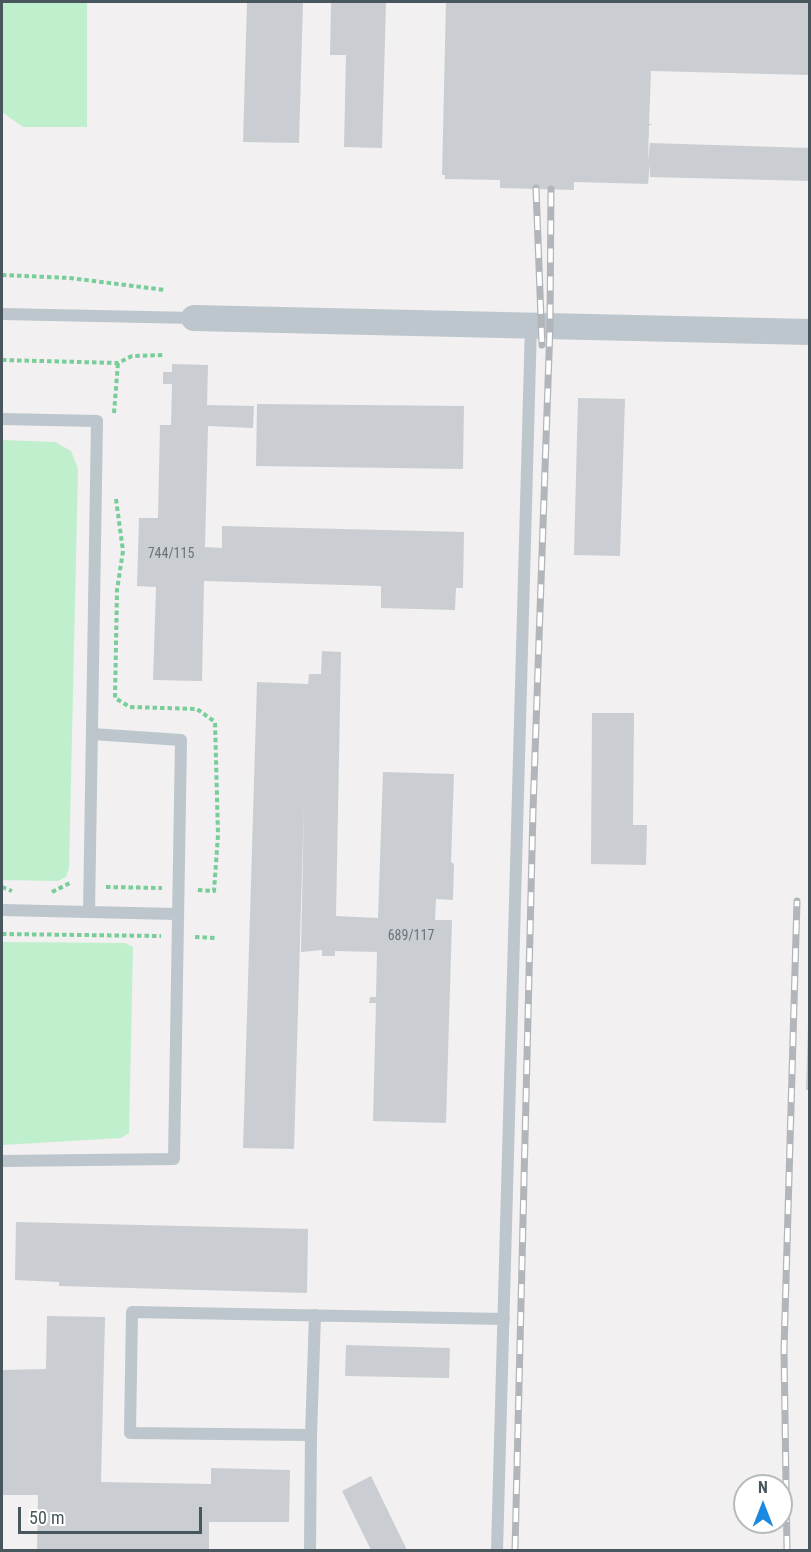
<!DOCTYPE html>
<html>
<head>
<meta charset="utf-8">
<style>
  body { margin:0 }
  #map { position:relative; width:811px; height:1552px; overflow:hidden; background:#f2f0f0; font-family:"Roboto Condensed",sans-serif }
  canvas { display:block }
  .frame { position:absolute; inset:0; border:3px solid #48565d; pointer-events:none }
  .north { position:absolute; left:733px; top:1474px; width:60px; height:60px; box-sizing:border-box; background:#fff; border:2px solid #b6bbbe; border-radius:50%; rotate:0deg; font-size:16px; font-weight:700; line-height:24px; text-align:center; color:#48565d }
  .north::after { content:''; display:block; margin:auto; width:21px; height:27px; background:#1c89e1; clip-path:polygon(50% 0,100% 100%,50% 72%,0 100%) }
  .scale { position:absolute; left:18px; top:1507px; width:184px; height:27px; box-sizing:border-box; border:3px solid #48565d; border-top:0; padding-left:8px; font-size:18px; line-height:21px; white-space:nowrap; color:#48565d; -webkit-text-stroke:4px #fff; paint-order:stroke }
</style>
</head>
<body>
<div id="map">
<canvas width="811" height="1552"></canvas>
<div class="frame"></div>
<div class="north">N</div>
<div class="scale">50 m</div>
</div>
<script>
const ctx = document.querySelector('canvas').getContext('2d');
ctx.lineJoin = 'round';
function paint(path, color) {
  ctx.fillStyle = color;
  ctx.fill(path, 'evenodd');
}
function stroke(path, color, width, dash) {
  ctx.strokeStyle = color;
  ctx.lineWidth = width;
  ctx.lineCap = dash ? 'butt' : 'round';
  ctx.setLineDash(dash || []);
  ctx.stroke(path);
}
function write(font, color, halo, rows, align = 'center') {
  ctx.font = font + ' "Roboto Condensed",sans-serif';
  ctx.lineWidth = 6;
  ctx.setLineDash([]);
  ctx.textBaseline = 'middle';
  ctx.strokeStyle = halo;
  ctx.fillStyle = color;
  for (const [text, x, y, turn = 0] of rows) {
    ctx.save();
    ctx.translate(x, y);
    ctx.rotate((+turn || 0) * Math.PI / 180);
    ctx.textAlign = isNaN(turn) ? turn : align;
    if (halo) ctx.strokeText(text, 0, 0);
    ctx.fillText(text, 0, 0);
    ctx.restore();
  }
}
const green = new Path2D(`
  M 2,2 L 87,2 L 87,127 L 23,127 L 2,112 Z
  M 2,440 L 55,442 L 71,451 L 78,469 L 69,868 L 66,877 L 58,881 L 2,880 Z
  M 2,942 L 125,943 L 133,947 L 129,1133 L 121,1138 L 2,1145 Z`);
const building = new Path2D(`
  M 247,2 L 303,2 L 299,143 L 243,142 Z
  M 331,2 L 386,2 L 382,148 L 344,147 L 346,55 L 330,55 Z
  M 446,2 L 810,2 L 810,75 L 651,71 L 649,124 L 652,124 L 649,126 L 648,161 L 650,143 L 810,148 L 810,181 L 650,177 L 650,164 L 648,184 L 574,182 L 574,190 L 500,188 L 500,180 L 445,179 L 445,175 L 442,175 Z
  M 172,364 L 208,365 L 207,405 L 254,406 L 253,428 L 208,426 L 205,547 L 222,548 L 222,526 L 464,532 L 463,588 L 456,588 L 455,610 L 381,608 L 381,586 L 204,581 L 202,681 L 153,680 L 156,587 L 137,586 L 139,518 L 158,518 L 160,425 L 171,425 L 172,384 L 163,384 L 163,372 L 172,372 Z
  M 578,398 L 625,399 L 620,556 L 574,555 Z
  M 257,404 L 464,406 L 463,469 L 256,466 Z
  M 322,651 L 341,652 L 336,916 L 378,918 L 383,772 L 454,774 L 451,862 L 454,864 L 453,900 L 436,899 L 435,920 L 452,920 L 446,1123 L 373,1121 L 376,1003 L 369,1003 L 370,997 L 376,997 L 377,952 L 335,951 L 335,956 L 322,956 L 322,950 L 301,952 L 304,802 L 294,1149 L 243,1148 L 257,682 L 308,684 L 309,674 L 321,674 Z
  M 592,713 L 634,713 L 633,825 L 647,825 L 646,865 L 591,864 Z
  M 808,1026 L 810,1026 L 810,1090 L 806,1090 Z
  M 16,1222 L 308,1229 L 307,1293 L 59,1286 L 59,1282 L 15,1280 Z
  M 47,1316 L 105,1317 L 101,1482 L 211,1484 L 211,1468 L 290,1470 L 289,1522 L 209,1522 L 209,1550 L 37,1550 L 38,1495 L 2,1495 L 2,1370 L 46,1369 Z
  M 346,1345 L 450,1348 L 449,1378 L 345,1376 Z
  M 371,1476 L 407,1550 L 371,1550 L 342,1491 Z`);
const path = new Path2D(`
  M 2,275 L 70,278 L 165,290
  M 2,360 L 118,363 L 132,356 L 163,355
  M 114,413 L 118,363
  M 116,499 L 123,551 L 117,590 L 115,698 L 130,707 L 197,709 L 215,722 L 218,835 L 214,891 L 196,890
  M 2,887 L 12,891
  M 106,887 L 162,888
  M 52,892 L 72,882
  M 2,934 L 161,936
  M 195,937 L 215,938`);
const service = new Path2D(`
  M 2,314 L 194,318
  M 2,419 L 97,421 L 89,912
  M 2,910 L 176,914
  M 2,1161 L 174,1159 L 181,740 L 92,734
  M 311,1435 L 315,1315
  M 310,1550 L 311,1435 L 130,1433 L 132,1312 L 504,1319
  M 497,1550 L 531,325`);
const minor = new Path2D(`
  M 194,318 L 810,332`);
const rail = new Path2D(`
  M 536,188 L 542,345
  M 515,1550 L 533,811 L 550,326 L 551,189
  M 787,1550 L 784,1350 L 797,901`);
const numberNames = [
  ["744/115",171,554],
  ["689/117",411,936]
];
paint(green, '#bfefcc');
paint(building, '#caced2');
stroke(path, '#78cd99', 4, [4.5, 3]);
stroke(service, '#bcc6cc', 12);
stroke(minor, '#bcc6cc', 26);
stroke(rail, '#b2b6ba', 7);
stroke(rail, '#fff', 4.5, [14]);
write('14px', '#68747a', null, numberNames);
</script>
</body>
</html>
